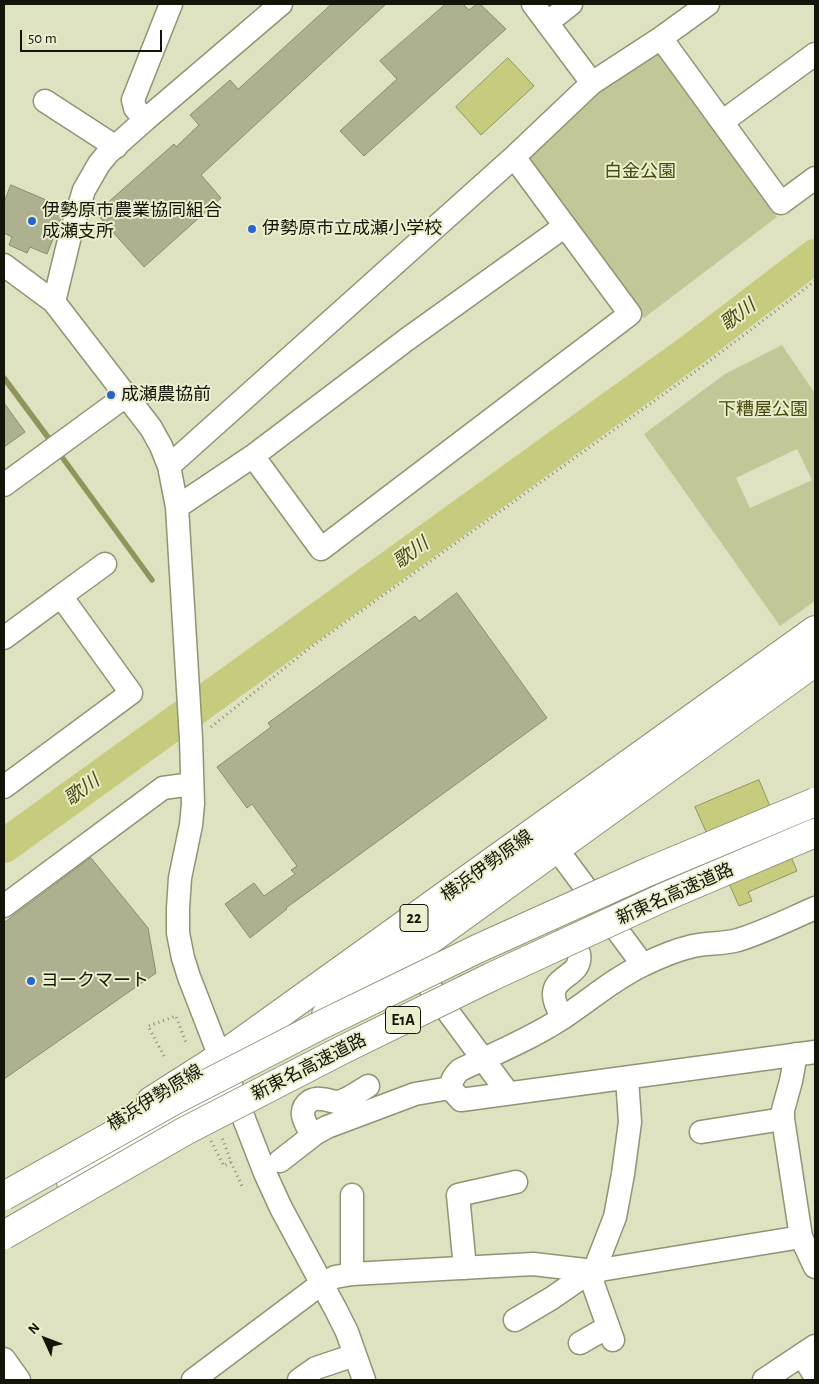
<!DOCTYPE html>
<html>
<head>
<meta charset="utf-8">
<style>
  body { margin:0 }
  #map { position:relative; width:819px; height:1384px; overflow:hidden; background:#dfe2c0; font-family:"Alegreya Sans",sans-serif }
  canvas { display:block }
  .frame { position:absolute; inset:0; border:5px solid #141509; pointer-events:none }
  .north { position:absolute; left:20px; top:1314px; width:50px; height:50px; -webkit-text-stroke:4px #ecefcd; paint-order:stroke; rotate:313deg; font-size:14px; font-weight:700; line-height:20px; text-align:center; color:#141509 }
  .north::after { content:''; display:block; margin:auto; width:18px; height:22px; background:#141509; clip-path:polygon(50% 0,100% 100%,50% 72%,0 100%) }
  .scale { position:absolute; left:20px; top:30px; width:142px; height:22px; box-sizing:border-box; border:2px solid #141509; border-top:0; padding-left:6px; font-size:15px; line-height:18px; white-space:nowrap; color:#141509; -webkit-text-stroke:4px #ecefcd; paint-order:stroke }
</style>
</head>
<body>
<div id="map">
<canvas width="819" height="1384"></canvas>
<div class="frame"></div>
<div class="north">N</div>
<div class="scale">50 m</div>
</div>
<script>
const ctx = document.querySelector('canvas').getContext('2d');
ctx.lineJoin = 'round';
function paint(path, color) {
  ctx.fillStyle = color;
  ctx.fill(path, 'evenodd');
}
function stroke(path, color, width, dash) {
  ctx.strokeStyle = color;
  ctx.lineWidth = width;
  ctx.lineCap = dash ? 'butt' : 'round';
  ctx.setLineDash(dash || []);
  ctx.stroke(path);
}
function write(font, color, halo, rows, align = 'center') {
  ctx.font = font + ' "Alegreya Sans","Noto Sans JP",sans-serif';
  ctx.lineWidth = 4;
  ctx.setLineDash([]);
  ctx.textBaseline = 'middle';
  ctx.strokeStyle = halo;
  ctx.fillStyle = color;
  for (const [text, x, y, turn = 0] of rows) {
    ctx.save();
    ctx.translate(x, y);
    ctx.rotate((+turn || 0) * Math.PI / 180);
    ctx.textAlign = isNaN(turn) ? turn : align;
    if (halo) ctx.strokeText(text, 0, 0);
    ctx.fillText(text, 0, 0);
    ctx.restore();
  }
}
const green = new Path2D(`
  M 658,48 L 777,217 L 644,318 L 521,158 L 588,98 Z
  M 782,345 L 814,392 L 815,391 L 815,601 L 780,626 L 644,434 L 725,374 ZM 797,449 L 812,480 L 750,508 L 736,478 Z`);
const water = new Path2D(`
  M 508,58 L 534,86 L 481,135 L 456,107 Z
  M 759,780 L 797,871 L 748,892 L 752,901 L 739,906 L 695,807 Z`);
const stream = new Path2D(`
  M 4,378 L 50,440
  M 59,453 L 152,580`);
const river = new Path2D(`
  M 4,846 L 692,350 L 815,256`);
const building = new Path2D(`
  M 332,4 L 386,4 L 201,175 L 221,198 L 144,267 L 96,213 L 174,144 L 176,147 L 199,125 L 190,115 L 230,80 L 238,89 Z
  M 446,4 L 463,4 L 469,10 L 477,4 L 480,4 L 506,29 L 364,156 L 340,131 L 397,79 L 380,61 Z
  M 11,185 L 65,208 L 47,254 L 30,247 L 27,253 L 9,245 L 12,237 L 4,233 L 4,203 Z
  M 4,403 L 25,432 L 4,447 Z
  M 457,593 L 547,718 L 286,908 L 287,909 L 250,938 L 225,904 L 254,883 L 264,896 L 295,874 L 291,870 L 297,866 L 252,804 L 247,808 L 217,767 L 271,727 L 268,723 L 415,616 L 419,621 Z
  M 91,858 L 148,928 L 156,973 L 4,1079 L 4,923 Z`);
const path = new Path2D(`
  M 211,727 L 311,647 L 703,366 L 815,281
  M 164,1056 L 148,1026 L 176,1016 L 186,1043
  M 211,1141 L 224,1166 L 231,1162 L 222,1137
  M 231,1162 L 242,1186`);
const minor = new Path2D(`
  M 281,4 L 145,120 L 108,153 L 99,164 L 84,190 L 70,236 L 54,302 L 151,428 L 161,446 L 169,466 L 177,507 L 191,739 L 193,804 L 191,825 L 180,878 L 178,908 L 178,933 L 183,958 L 189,977 L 265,1173 L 281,1208 L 336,1310 L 347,1332 L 364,1380
  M 533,4 L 592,83
  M 547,23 L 571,4
  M 661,38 L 781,203 L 815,178
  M 45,101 L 116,147
  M 145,120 L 135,108 L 133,100 L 171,4
  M 722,122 L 815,54
  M 514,157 L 565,226
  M 4,265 L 54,302
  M 169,466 L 514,157 L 592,83 L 661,38 L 708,4
  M 4,485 L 127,395
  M 177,507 L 253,456 L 406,340 L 565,226 L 630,314 L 321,549 L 253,456
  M 61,596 L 105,564
  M 4,638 L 61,596 L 131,693 L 4,787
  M 556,848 L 643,965
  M 4,906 L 163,788 L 192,784
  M 412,963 L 508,1093
  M 563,1018 C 534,973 584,982 579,954
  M 796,1054 L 791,1081 L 783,1110 L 783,1119 L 801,1237 L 815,1267
  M 451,1089 C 451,1080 454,1076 460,1070 C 494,1054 530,1039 561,1019 C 589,1001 613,979 643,965 C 659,957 676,950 693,946 C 708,943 723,944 738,940 C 764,932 790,919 815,908
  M 701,1132 L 783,1119
  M 312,1135 C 306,1124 296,1111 310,1101 C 314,1099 317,1098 321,1099 C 327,1099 332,1102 337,1102 C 346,1101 360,1091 368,1086
  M 280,1161 L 316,1133 L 327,1127 L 415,1094 L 444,1089 L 451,1089 L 461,1100 L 815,1052
  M 465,1268 L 458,1195 L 516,1182
  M 352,1274 L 352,1195
  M 515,1320 L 552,1298 L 591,1271
  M 613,1340 L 593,1284 L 594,1271 L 615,1217 L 623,1174 L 630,1122 L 627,1078
  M 580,1343 L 608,1327
  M 802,1355 L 815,1376
  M 4,1359 L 19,1380
  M 193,1380 L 321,1284 L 335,1277 L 352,1274 L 533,1264 L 594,1271 L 801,1237
  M 299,1380 L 316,1368 L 355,1355
  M 764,1380 L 815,1346`);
const major = new Path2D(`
  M 326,1015 L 815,662
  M 151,1101 L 220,1057 L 815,630
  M 71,1182 L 226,1086`);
const highwayBridge = new Path2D(`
  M 4,1196 L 175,1100 L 321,1025 L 477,949 L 650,871 L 815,802
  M 4,1235 L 185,1131 L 344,1049 L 491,977 L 662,898 L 815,833`);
const markers = [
  [32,221,5,"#2963d0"],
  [252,229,5,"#2963d0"],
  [111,395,5,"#2963d0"],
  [31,981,5,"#2963d0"]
];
const shields = [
  [414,918,28],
  [403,1020,35]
];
const shieldNames = [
  ["22",414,918],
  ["E1A",403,1020]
];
const parkNames = [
  ["白金公園",640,172],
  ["下糟屋公園",763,410]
];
const poiNames = [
  ["伊勢原市農業協同組合",42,211],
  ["成瀬支所",42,232],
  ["伊勢原市立成瀬小学校",262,229],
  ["成瀬農協前",121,395],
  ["ヨークマート",41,981]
];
const streetNames = [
  ["横浜伊勢原線",487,866,-36],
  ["新東名高速道路",675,894,-24],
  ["新東名高速道路",309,1067,-27],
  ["横浜伊勢原線",155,1098,-32]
];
const waterNames = [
  ["歌川",738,315,-37],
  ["歌川",411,553,-36],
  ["歌川",82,790,-36]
];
paint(green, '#c3c798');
paint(water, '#c6cb7e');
stroke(water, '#91945b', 1);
stroke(stream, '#91945b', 5.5);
stroke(river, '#c6cb7e', 34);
paint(building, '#aeb190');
stroke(building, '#898c6c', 1);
stroke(minor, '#919374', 25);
stroke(major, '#919374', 30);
stroke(path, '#888b72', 3, [1, 4]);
stroke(minor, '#fff', 22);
stroke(major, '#fff', 28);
stroke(highwayBridge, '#919374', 30, []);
stroke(highwayBridge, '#fff', 28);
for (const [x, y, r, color] of markers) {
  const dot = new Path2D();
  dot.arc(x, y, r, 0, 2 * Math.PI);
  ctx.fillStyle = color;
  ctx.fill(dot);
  stroke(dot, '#ecefcd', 2);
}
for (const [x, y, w] of shields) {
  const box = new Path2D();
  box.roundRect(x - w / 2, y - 13.5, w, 27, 4);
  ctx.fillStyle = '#ecefcd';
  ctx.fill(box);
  stroke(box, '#141509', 1);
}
write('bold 16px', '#141509', null, shieldNames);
write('18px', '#46480c', '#ecefcd', parkNames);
write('18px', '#141509', '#ecefcd', poiNames, 'left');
write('18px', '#141509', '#ecefcd', streetNames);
write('italic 19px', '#444609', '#ecefcd', waterNames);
</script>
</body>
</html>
